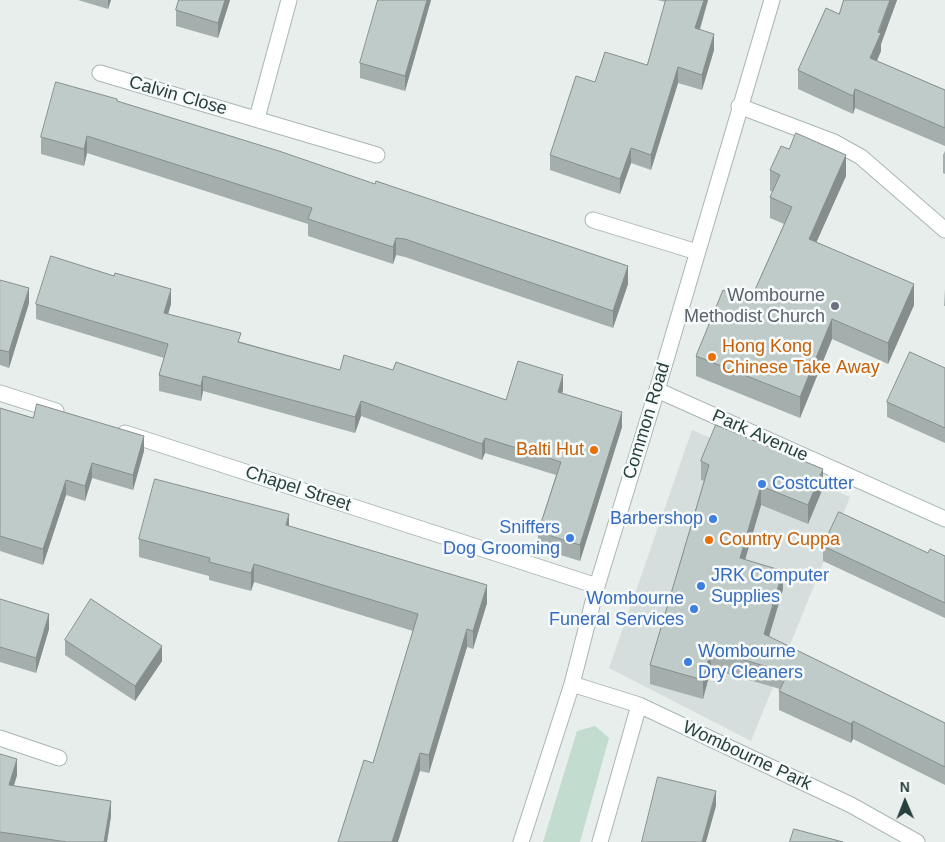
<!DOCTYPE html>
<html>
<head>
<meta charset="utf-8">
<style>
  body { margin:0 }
  #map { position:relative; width:945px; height:842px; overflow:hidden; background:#e7eeec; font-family:Arial,sans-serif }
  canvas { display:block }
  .north { position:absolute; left:880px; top:777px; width:50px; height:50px; -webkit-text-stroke:4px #f7fafa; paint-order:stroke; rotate:359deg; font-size:14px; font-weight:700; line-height:20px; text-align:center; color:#273f3d }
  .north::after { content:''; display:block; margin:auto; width:18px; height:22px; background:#273f3d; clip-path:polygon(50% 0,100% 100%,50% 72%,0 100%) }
</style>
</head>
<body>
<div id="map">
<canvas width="945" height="842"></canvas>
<div class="north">N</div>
</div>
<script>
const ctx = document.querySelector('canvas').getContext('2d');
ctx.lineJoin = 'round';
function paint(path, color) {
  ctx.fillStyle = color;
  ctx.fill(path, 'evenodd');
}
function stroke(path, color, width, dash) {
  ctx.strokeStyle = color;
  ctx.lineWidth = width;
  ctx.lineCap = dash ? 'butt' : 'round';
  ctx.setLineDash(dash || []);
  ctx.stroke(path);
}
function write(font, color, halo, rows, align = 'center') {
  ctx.font = font + ' Arial,sans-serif';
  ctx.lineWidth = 5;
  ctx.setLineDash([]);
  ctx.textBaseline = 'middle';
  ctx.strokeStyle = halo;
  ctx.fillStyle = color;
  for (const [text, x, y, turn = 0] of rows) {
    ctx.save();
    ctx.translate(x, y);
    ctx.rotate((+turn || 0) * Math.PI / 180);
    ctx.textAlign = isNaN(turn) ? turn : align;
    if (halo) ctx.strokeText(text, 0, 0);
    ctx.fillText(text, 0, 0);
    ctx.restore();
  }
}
const built = new Path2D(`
  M 692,430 L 850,497 L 751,741 L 609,668 Z`);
const green = new Path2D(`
  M 595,726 L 609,738 L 580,842 L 543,842 L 577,731 Z`);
const minor = new Path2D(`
  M 100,73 L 377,155
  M 739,106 L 834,142 L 861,157 L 945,230
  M 257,118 L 289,0
  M 593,220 L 697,252
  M 657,390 L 945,519
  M 0,393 L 56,411
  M 125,433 L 597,586
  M 572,684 L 639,705 L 851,805 L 917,842
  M 0,738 L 59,758
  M 521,842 L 572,684 L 597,586 L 657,390 L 772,0
  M 600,842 L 639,705`);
const wall = new Path2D(`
  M 78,0 L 111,0 L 108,9 Z
  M 179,0 L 230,0 L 218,38 L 176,26 L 176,10 Z
  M 431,0 L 405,91 L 360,78 L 360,63 Z
  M 657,0 L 708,0 L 700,30 L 714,50 L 702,90 L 678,83 L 651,170 L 631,163 L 620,194 L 550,170 L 550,155 L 595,82 L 647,65 L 666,2 Z
  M 844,0 L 897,0 L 881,44 L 881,51 L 877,61 L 945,90 L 945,146 L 855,108 L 853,114 L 798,89 L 798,70 L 839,14 Z
  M 117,101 L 628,284 L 613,328 L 405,257 L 396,255 L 393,264 L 308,236 L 308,224 L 87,153 L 84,166 L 41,154 L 41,137 Z
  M 945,151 L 945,174 L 943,173 L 943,155 Z
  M 770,170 L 846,176 L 816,242 L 914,305 L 888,364 L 832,339 L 800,418 L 696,376 L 696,356 L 750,301 L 784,224 L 770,218 L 770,197 L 773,192 L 770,191 Z
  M 0,280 L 29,303 L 9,368 L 0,365 Z
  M 945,289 L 945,306 L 944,306 Z
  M 36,304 L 171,304 L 168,314 L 241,342 L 340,370 L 393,370 L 506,400 L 563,390 L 562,393 L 622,427 L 580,561 L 538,548 L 538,532 L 556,475 L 485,453 L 482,460 L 361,416 L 355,433 L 203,391 L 201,401 L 159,391 L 159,375 L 164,358 L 36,319 Z
  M 945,368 L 945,443 L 887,417 L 887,402 Z
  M 0,408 L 144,451 L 133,490 L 92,478 L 85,501 L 66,495 L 43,565 L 0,551 Z
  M 701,461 L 823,488 L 808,524 L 761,505 L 745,560 L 783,589 L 769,637 L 945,723 L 945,785 L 853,739 L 851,743 L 779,710 L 779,691 L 780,689 L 711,669 L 703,699 L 650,684 L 650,665 L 704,481 L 701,480 Z
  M 289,526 L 487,603 L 473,649 L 467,647 L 429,773 L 420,771 L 373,763 L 413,631 L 254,582 L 251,591 L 209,580 L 209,576 L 139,557 L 139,539 Z
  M 823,546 L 928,553 L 945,556 L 945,618 L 823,561 Z
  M 0,599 L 49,629 L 36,673 L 0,662 Z
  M 65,640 L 162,661 L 135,701 L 65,655 Z
  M 0,754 L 17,775 L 14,786 L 111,816 L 107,842 L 0,842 Z`);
const shadedWall = new Path2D(`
  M 108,0 L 111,0 L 108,9 Z
  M 225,0 L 230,0 L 218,38 L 218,23 Z
  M 427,0 L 431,0 L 405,91 L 405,76 Z
  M 704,0 L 708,0 L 695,44 L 695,28 Z
  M 890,0 L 897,0 L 881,44 L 881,51 L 870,76 L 870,58 Z
  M 714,34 L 714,50 L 702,90 L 702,75 Z
  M 678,67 L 678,83 L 651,170 L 651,155 Z
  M 855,89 L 855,108 L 853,114 L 853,96 Z
  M 87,136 L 87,153 L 84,166 L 84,149 Z
  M 631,148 L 631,163 L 620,194 L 620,179 Z
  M 846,155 L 846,176 L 809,259 L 809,239 Z
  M 396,238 L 396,255 L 393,264 L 393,247 Z
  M 628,266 L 628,284 L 613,328 L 613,311 Z
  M 914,284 L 914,305 L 888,364 L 888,343 Z
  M 29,288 L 29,303 L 9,368 L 9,352 Z
  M 171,289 L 171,304 L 164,328 L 164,313 Z
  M 832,319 L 832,339 L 800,418 L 800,397 Z
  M 563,375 L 563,390 L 558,407 L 558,392 Z
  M 203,376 L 203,391 L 201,401 L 201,386 Z
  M 361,401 L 361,416 L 355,433 L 355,417 Z
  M 622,412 L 622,427 L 580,561 L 580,545 Z
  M 144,436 L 144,451 L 133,490 L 133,475 Z
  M 485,438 L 485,453 L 482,460 L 482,444 Z
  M 92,463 L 92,478 L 85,501 L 85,486 Z
  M 823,469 L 823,488 L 808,524 L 808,505 Z
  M 66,480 L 66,495 L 43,565 L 43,549 Z
  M 761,486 L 761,505 L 740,577 L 740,558 Z
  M 289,514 L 289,532 L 286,525 Z
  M 254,564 L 254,582 L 251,591 L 251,573 Z
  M 783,571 L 783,589 L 764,653 L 764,634 Z
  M 487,585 L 487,603 L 473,649 L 473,631 Z
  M 49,614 L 49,629 L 36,673 L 36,658 Z
  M 467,629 L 467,647 L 429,773 L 429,755 Z
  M 162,646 L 162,661 L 135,701 L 135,686 Z
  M 711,650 L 711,669 L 703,699 L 703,680 Z
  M 853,721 L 853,739 L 851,743 L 851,724 Z
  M 420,753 L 420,771 L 398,842 L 392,842 Z
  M 17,759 L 17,775 L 9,800 L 9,785 Z
  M 716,791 L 716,806 L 706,842 L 702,842 Z
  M 111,801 L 111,816 L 107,842 L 104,842 Z`);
const building = new Path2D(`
  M 179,0 L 225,0 L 218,23 L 176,10 Z
  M 378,0 L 427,0 L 405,76 L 360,63 Z
  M 666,0 L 704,0 L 695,28 L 714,34 L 702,75 L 678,67 L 651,155 L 631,148 L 620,179 L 550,155 L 576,76 L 595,82 L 605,52 L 647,65 Z
  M 844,0 L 890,0 L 878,32 L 881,33 L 870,58 L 945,90 L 945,128 L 855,89 L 853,96 L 798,70 L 826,8 L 839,14 Z
  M 56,82 L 117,99 L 117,101 L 279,151 L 375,184 L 376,181 L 628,266 L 613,311 L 405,239 L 396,238 L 393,247 L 308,219 L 312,208 L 87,136 L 84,149 L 41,137 Z
  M 796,133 L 846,155 L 809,239 L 914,284 L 888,343 L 832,319 L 800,397 L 696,356 L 723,290 L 750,301 L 792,207 L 770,197 L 780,175 L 770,170 L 781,146 L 789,149 Z
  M 51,256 L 114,276 L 115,273 L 171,289 L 164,313 L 241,333 L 238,342 L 340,370 L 344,355 L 393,370 L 396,362 L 506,400 L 518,361 L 563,375 L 558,392 L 622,412 L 580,545 L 538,532 L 561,462 L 485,438 L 482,444 L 361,401 L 355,417 L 203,376 L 201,386 L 159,375 L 168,344 L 36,304 Z
  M 0,280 L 29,288 L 9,352 L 0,350 Z
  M 910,352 L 945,368 L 945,428 L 887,402 Z
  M 37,404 L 144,436 L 133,475 L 92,463 L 85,486 L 66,480 L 43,549 L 0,536 L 0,408 L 33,418 Z
  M 716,425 L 823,469 L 808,505 L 761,486 L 740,558 L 783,571 L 764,634 L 945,723 L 945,767 L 853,721 L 851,724 L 779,691 L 788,673 L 711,650 L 703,680 L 650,665 L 709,465 L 701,461 Z
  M 155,479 L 289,514 L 286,525 L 487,585 L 473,631 L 467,629 L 429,755 L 420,753 L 392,842 L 338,842 L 364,760 L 373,763 L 418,614 L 254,564 L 251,573 L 209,562 L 210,558 L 139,539 Z
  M 839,512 L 928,553 L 930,549 L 945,556 L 945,603 L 823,546 Z
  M 0,599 L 49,614 L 36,658 L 0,647 Z
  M 91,599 L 162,646 L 135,686 L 65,640 Z
  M 0,754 L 17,759 L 9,785 L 111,801 L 104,842 L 67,842 L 0,832 Z
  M 658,777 L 716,791 L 702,842 L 642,842 Z
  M 794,829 L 843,842 L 790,842 Z`);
const markers = [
  [835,306,5,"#6b7280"],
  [712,357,5,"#e8710a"],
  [594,450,5,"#e8710a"],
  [762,484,5,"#3f7fe0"],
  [713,519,5,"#3f7fe0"],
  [570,538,5,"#3f7fe0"],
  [709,540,5,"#e8710a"],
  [701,586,5,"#3f7fe0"],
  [694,609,5,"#3f7fe0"],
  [688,662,5,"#3f7fe0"]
];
const streetNames = [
  ["Calvin Close",178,96,16],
  ["Common Road",647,421,-73],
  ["Park Avenue",760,436,24],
  ["Chapel Street",298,489,18],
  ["Wombourne Park",747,756,25]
];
const worshipNames = [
  ["Wombourne",825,296],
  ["Methodist Church",825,317]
];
const foodNames = [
  ["Hong Kong",722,347],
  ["Chinese Take Away",722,368],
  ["Balti Hut",584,450,"right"],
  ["Country Cuppa",719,540]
];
const shopNames = [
  ["Costcutter",772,484],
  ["Barbershop",703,519,"right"],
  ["Sniffers",560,528,"right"],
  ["Dog Grooming",560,549,"right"],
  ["JRK Computer",711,576],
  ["Supplies",711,597],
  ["Wombourne",684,599,"right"],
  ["Funeral Services",684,620,"right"],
  ["Wombourne",698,652],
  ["Dry Cleaners",698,673]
];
paint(built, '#d5dedc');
paint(green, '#c2dccf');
stroke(minor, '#aab6b4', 17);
stroke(minor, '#fff', 15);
paint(wall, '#a4afad');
paint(shadedWall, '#868e8d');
paint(building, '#bfcbc9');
stroke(building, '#868e8d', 1);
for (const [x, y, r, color] of markers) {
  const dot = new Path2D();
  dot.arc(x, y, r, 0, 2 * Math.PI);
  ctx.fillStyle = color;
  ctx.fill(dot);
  stroke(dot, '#f7fafa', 2);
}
write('18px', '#273f3d', '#f7fafa', streetNames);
write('18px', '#5b616d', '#f7fafa', worshipNames, 'right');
write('18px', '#c56008', '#f7fafa', foodNames, 'left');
write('18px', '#366cbe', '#f7fafa', shopNames, 'left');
</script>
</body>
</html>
